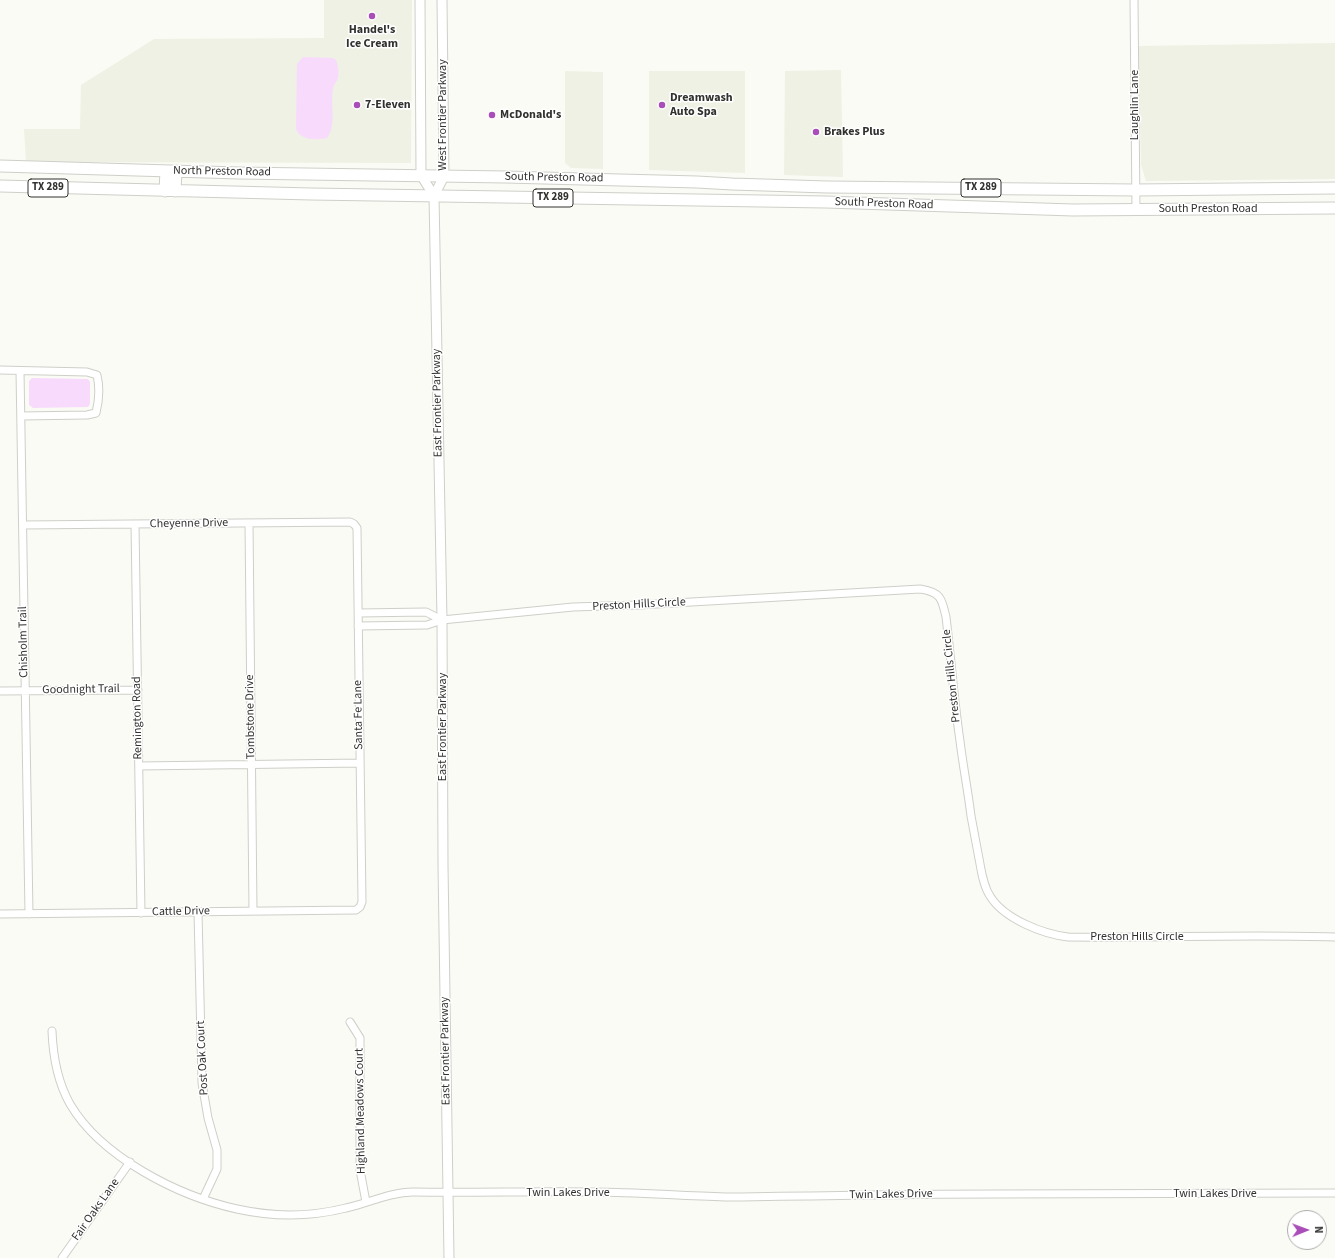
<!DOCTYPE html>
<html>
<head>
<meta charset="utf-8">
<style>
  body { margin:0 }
  #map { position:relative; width:1335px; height:1258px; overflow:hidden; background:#fafbf5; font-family:"Source Sans 3",sans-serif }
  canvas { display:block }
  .north { position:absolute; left:1287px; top:1210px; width:40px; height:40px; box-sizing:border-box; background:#fff; border:1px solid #adadac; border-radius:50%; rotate:89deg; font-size:11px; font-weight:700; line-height:16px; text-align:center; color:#31312f }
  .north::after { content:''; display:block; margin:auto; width:14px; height:18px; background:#a94db8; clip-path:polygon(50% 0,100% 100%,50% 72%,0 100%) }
</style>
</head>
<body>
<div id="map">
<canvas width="1335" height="1258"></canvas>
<div class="north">N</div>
</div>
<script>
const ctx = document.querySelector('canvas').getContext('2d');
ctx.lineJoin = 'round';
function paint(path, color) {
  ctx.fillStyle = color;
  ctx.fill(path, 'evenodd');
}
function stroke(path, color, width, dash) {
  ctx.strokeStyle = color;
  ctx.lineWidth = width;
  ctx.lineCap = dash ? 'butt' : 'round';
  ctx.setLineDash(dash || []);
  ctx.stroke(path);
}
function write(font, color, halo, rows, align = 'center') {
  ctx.font = font + ' "Source Sans 3",sans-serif';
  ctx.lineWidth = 3;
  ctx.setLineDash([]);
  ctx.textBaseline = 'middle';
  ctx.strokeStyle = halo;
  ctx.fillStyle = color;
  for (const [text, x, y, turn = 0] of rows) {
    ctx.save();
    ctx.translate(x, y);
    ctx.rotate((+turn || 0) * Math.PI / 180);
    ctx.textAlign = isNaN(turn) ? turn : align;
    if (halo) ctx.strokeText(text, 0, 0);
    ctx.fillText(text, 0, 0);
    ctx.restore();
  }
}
const built = new Path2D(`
  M 324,0 L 412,0 L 411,163 L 26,162 L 24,129 L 80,129 L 81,85 L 154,39 L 324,38 Z
  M 1335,43 L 1335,179 L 1146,181 L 1141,165 L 1138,46 Z
  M 841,70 L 843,177 L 784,175 L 785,71 Z
  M 565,71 L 603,72 L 603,169 L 571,168 L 565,163 Z
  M 649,71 L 745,71 L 745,173 L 649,170 Z`);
const green = new Path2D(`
  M 303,57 L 333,58 L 336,60 C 338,65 339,73 338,78 C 337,82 333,85 333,89 C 330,105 337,125 327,138 C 316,140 301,141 296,129 L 297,64 Z
  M 32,378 L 88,379 L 90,382 L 90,404 L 88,407 L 33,408 L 29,405 L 29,381 Z`);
const minor = new Path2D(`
  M 1134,0 L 1136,210
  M 0,370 L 87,372 L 97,375 C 100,388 99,401 96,413 L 87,415 L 21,416
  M 20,371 L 29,914
  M 249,523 L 253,911
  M 135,524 L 141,913
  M 358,613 L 426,612 L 442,620
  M 358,626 L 427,625 L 442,620 L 573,607 L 639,605 L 920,589 C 941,592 942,599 946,617 C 951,659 954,700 960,741 C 963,766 968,791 971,816 C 974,832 977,848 980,864 C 982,875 984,887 990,896 C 1004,919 1043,934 1068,937 C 1157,938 1246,934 1335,937
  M 0,691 L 138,690
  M 139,766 L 360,763
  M 198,912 L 202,1083 L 208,1118 L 217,1150 L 217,1169 L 203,1199
  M 0,914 L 356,910 L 360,907 L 362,902 L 357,528 L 354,524 L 350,522 L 23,525
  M 350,1022 L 360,1038 L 360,1170 L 366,1202
  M 52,1031 C 53,1057 57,1081 70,1104 C 101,1157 178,1196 237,1209 C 273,1217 310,1217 346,1208 C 369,1203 390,1192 413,1192 C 474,1193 534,1191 594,1192 C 637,1192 681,1196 725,1197 C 753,1197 781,1196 808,1196 C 871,1195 933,1194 995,1194 C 1109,1193 1222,1194 1335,1193
  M 62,1258 L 130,1162`);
const tertiary = new Path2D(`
  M 420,0 L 421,175 L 434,196
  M 442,0 L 444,176 L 434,196 L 442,620 L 443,865 L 449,1258`);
const primary = new Path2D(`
  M 0,166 L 239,173 L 506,177 L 697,182 L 732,184 L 827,187 L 1135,190 L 1335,188
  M 0,186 L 311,194 L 826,202 L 1073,210 L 1335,208
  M 165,191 L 166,171
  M 175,191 L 176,171`);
const markers = [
  [372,16,4,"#a94db8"],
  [357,105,4,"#a94db8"],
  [662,105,4,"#a94db8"],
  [492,115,4,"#a94db8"],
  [816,132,4,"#a94db8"]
];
const shields = [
  [48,188,40],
  [981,188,40],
  [553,198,40]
];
const shieldNames = [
  ["TX 289",48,188],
  ["TX 289",981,188],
  ["TX 289",553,198]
];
const poiNames = [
  ["Handel's",372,30,"center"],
  ["Ice Cream",372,44,"center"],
  ["Dreamwash",670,98],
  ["Auto Spa",670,112],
  ["7-Eleven",365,105],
  ["McDonald's",500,115],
  ["Brakes Plus",824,132]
];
const streetNames = [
  ["Laughlin Lane",1135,105,-90],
  ["West Frontier Parkway",443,115,-90],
  ["North Preston Road",222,172,1],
  ["South Preston Road",554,178,1],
  ["South Preston Road",884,204,2],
  ["South Preston Road",1208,209],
  ["East Frontier Parkway",438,403,-91],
  ["Cheyenne Drive",189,524,-1],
  ["Preston Hills Circle",639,605,-3],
  ["Chisholm Trail",24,642,-91],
  ["Preston Hills Circle",952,676,-96],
  ["Goodnight Trail",81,690,-1],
  ["Santa Fe Lane",359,715,-91],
  ["Tombstone Drive",251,717,-91],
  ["Remington Road",138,718,-91],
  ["East Frontier Parkway",443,727,-90],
  ["Cattle Drive",181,912,-1],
  ["Preston Hills Circle",1137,937],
  ["East Frontier Parkway",446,1051,-91],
  ["Post Oak Court",203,1058,-93],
  ["Highland Meadows Court",361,1111,-91],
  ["Twin Lakes Drive",568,1193],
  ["Twin Lakes Drive",1215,1194],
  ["Twin Lakes Drive",891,1195,-1],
  ["Fair Oaks Lane",96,1210,-55]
];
paint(built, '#eff1e4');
paint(green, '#f8dafd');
stroke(minor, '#cecfc9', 9);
stroke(tertiary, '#cecfc9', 11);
stroke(primary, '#cecfc9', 13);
stroke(minor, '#fff', 7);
stroke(tertiary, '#fff', 9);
stroke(primary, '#fff', 11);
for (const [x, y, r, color] of markers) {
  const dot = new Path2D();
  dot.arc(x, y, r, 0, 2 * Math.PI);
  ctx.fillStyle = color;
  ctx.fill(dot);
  stroke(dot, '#fff', 1.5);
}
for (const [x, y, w] of shields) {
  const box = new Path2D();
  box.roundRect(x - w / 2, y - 9, w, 18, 3);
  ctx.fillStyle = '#fff';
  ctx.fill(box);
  stroke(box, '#31312f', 1);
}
write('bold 11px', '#31312f', null, shieldNames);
write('bold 12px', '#31312f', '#fff', poiNames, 'left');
write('12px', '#31312f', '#fff', streetNames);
</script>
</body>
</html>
